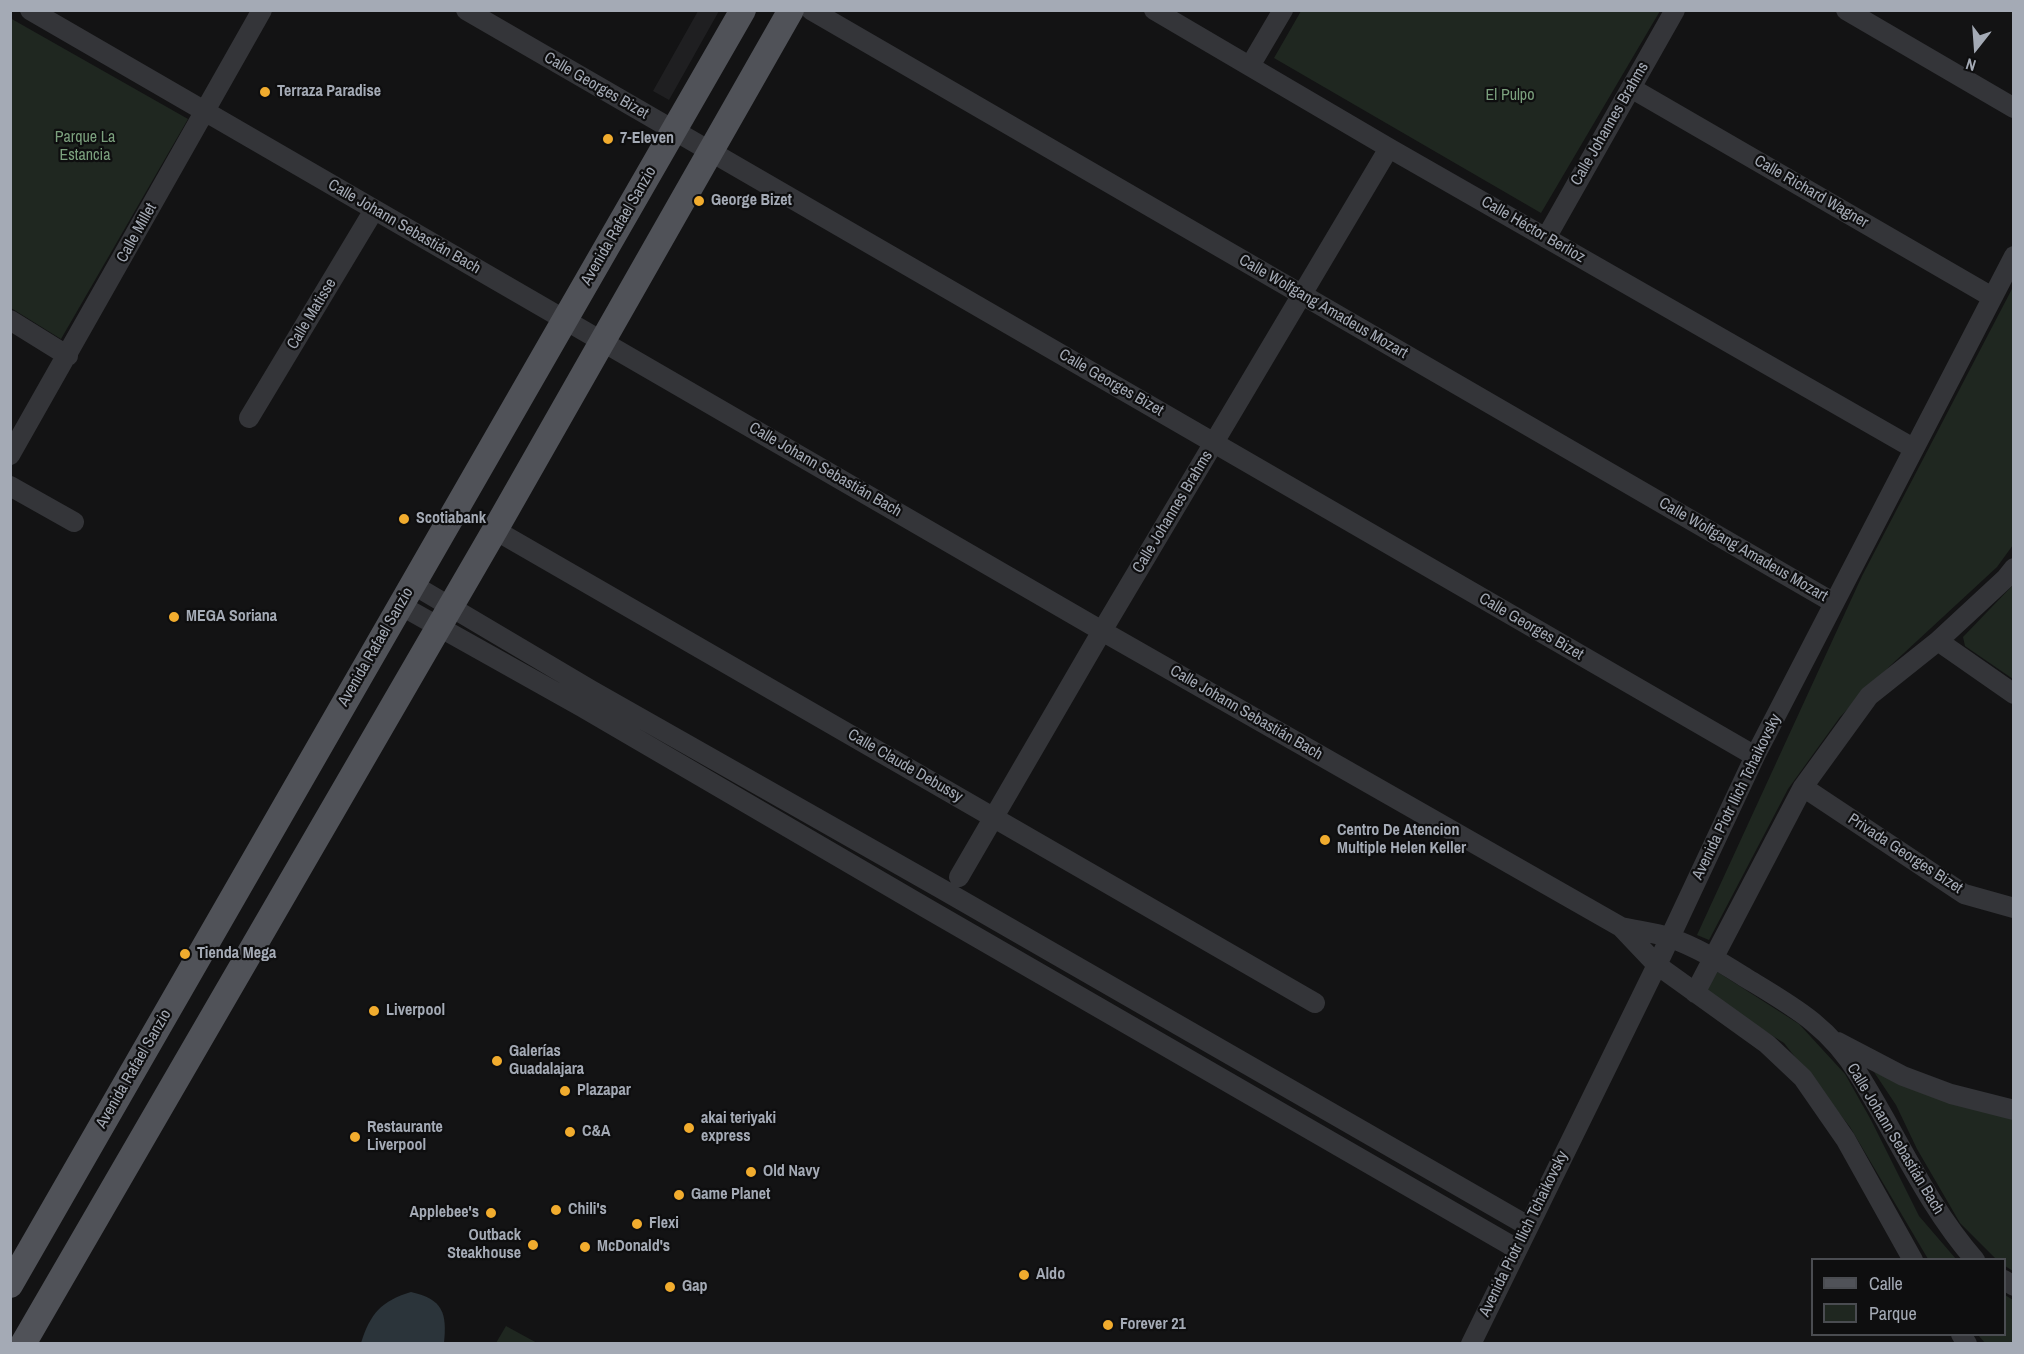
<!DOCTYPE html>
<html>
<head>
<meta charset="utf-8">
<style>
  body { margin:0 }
  #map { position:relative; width:2024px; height:1354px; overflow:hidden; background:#131314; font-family:"Archivo Narrow",sans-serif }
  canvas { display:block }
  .frame { position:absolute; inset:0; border:12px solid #a4aab5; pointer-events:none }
  .legend { position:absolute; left:1811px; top:1258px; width:195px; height:78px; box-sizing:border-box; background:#0e0e0f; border:2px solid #4a4c51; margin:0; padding:8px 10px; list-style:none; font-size:18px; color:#a4aab5 }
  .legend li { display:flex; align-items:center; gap:12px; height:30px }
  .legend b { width:30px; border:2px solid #4a4c51 }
  .north { position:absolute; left:1946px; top:18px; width:60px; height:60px; -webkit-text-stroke:4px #0e0e0f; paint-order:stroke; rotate:197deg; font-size:16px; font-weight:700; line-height:24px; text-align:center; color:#a4aab5 }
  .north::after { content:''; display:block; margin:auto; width:21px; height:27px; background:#a4aab5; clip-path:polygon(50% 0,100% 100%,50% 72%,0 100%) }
</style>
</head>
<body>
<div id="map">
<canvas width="2024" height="1354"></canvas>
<div class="frame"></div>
<ul class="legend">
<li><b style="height:8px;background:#505258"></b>Calle</li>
<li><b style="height:16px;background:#1f2720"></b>Parque</li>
</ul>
<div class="north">N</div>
</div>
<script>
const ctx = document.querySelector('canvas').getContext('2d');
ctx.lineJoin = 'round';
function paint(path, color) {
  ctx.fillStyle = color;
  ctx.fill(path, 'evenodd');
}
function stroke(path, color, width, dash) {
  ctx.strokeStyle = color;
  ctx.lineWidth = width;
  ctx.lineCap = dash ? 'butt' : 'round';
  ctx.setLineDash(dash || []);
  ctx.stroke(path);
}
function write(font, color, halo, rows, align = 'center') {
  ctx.font = font + ' "Archivo Narrow",sans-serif';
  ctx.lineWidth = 4.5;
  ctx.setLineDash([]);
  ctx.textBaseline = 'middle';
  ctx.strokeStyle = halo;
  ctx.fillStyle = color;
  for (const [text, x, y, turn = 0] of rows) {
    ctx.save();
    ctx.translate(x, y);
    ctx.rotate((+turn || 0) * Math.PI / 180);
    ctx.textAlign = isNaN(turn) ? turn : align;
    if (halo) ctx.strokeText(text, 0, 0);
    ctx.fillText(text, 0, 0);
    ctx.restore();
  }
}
const built = new Path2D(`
  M 698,11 L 719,11 L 669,100 L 653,91 Z`);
const green = new Path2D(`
  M 1301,11 L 1301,10 L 1660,11 L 1541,213 L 1274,58 Z
  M 10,18 L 188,119 L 61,339 L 11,308 Z
  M 2013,287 L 2013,545 L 1997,567 L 1891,665 L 1840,717 L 1788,789 L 1709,940 L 1697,935 L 1862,576 Z
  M 2013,585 L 2013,679 L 1965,646 L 1963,637 Z
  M 1716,971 L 1799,1024 L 1845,1074 L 1871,1120 L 1919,1216 L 1956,1259 L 1928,1259 L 1850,1127 L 1784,1043 L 1704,993 Z
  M 1874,1072 L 1913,1089 L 2013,1117 L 2013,1271 L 2005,1266 L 2004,1260 L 1996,1259 L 1960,1223 L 1917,1149 L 1896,1105 Z
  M 2005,1295 L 2013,1300 L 2013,1343 L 1985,1343 L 1978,1335 L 2004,1334 Z
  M 506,1326 L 537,1343 L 496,1343 Z`);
const water = new Path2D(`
  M 411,1292 C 443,1299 447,1313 444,1343 L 361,1343 C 370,1314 381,1301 411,1292 Z`);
const minor = new Path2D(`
  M 30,10 L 1102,631 L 1621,927 L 1657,965 L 1767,1044 L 1803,1078 L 1846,1140 L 1913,1260
  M 466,10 L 1755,756
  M 811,10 L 1834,603
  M 1154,10 L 1389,148 L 1913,448
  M 1846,10 L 2014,108
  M 1250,66 L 1283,10
  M 1631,88 L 1992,297
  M 1546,238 L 1675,10
  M 10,320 L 68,356
  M 249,418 L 374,210
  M 10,455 L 262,10
  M 10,486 L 74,522
  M 495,530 L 1315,1003
  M 412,584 L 591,690 L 940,888 L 1528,1226
  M 400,605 L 582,707 L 928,909 L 1517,1249
  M 1938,641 L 2014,694
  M 1803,787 L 1964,894 L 2014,908
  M 959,877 L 1102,631 L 1389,148
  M 1621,927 C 1637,931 1655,932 1670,938 C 1697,947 1722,963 1746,978 C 1794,1007 1829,1026 1859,1075 C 1898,1137 1926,1204 1975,1260
  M 1695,993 L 1803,787 L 1869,696 L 1938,641 L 2006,578 L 2014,568
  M 1838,1042 L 1903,1076 L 1951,1094 L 2014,1110
  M 2004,1280 L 2014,1286
  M 1961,1334 L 1967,1344
  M 1471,1344 L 1657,965 L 1755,756 L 2014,256`);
const major = new Path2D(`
  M 10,1285 L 743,10
  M 23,1344 L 495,530 L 791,10`);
const markers = [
  [265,92,6,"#f1ac2e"],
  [608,139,6,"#f1ac2e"],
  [699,201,6,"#f1ac2e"],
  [404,519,6,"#f1ac2e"],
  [174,617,6,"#f1ac2e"],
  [1325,840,6,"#f1ac2e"],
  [185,954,6,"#f1ac2e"],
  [374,1011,6,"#f1ac2e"],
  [497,1061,6,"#f1ac2e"],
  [565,1091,6,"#f1ac2e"],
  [689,1128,6,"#f1ac2e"],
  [570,1132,6,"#f1ac2e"],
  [355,1137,6,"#f1ac2e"],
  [751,1172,6,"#f1ac2e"],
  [679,1195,6,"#f1ac2e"],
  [556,1210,6,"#f1ac2e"],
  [491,1213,6,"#f1ac2e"],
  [637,1224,6,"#f1ac2e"],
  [533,1245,6,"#f1ac2e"],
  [585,1247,6,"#f1ac2e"],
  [1024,1275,6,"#f1ac2e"],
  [670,1287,6,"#f1ac2e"],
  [1108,1325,6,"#f1ac2e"]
];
const streetNames = [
  ["Calle Georges Bizet",596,86,30],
  ["Calle Johannes Brahms",1610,124,-60],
  ["Calle Richard Wagner",1811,192,30],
  ["Avenida Rafael Sanzio",619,226,-60],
  ["Calle Johann Sebastián Bach",404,227,30],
  ["Calle Héctor Berlioz",1533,230,30],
  ["Calle Millet",137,233,-61],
  ["Calle Wolfgang Amadeus Mozart",1323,307,30],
  ["Calle Matisse",312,314,-59],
  ["Calle Georges Bizet",1111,383,30],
  ["Calle Johann Sebastián Bach",825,470,30],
  ["Calle Johannes Brahms",1173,512,-59],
  ["Calle Wolfgang Amadeus Mozart",1743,550,30],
  ["Calle Georges Bizet",1531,627,30],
  ["Avenida Rafael Sanzio",376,647,-60],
  ["Calle Johann Sebastián Bach",1246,713,30],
  ["Calle Claude Debussy",905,766,30],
  ["Avenida Piotr Ilich Tchaikovsky",1737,797,-64],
  ["Privada Georges Bizet",1905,854,33],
  ["Avenida Rafael Sanzio",134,1069,-60],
  ["Calle Johann Sebastián Bach",1895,1139,59],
  ["Avenida Piotr Ilich Tchaikovsky",1524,1234,-64]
];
const poiNames = [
  ["Terraza Paradise",277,92],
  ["7-Eleven",620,139],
  ["George Bizet",711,201],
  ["Scotiabank",416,519],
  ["MEGA Soriana",186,617],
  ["Centro De Atencion",1337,831],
  ["Multiple Helen Keller",1337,849],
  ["Tienda Mega",197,954],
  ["Liverpool",386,1011],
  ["Galerías",509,1052],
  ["Guadalajara",509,1070],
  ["Plazapar",577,1091],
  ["akai teriyaki",701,1119],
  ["express",701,1137],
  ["Restaurante",367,1128],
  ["Liverpool",367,1146],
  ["C&A",582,1132],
  ["Old Navy",763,1172],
  ["Game Planet",691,1195],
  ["Chili's",568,1210],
  ["Applebee's",479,1213,"right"],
  ["Flexi",649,1224],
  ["Outback",521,1236,"right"],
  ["Steakhouse",521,1254,"right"],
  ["McDonald's",597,1247],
  ["Aldo",1036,1275],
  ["Gap",682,1287],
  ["Forever 21",1120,1325]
];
const parkNames = [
  ["El Pulpo",1510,96],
  ["Parque La",85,138],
  ["Estancia",85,156]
];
paint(built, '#1f1f21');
paint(green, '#1f2720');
paint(water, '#2b343a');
stroke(minor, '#343539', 20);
stroke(major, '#505258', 26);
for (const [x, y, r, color] of markers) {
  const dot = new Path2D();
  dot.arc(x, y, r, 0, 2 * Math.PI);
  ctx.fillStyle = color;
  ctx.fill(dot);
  stroke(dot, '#0e0e0f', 2);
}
write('16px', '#a4aab5', '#0e0e0f', streetNames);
write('bold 16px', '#a4aab5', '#0e0e0f', poiNames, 'left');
write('16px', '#7ba07d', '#0e0e0f', parkNames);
</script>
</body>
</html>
